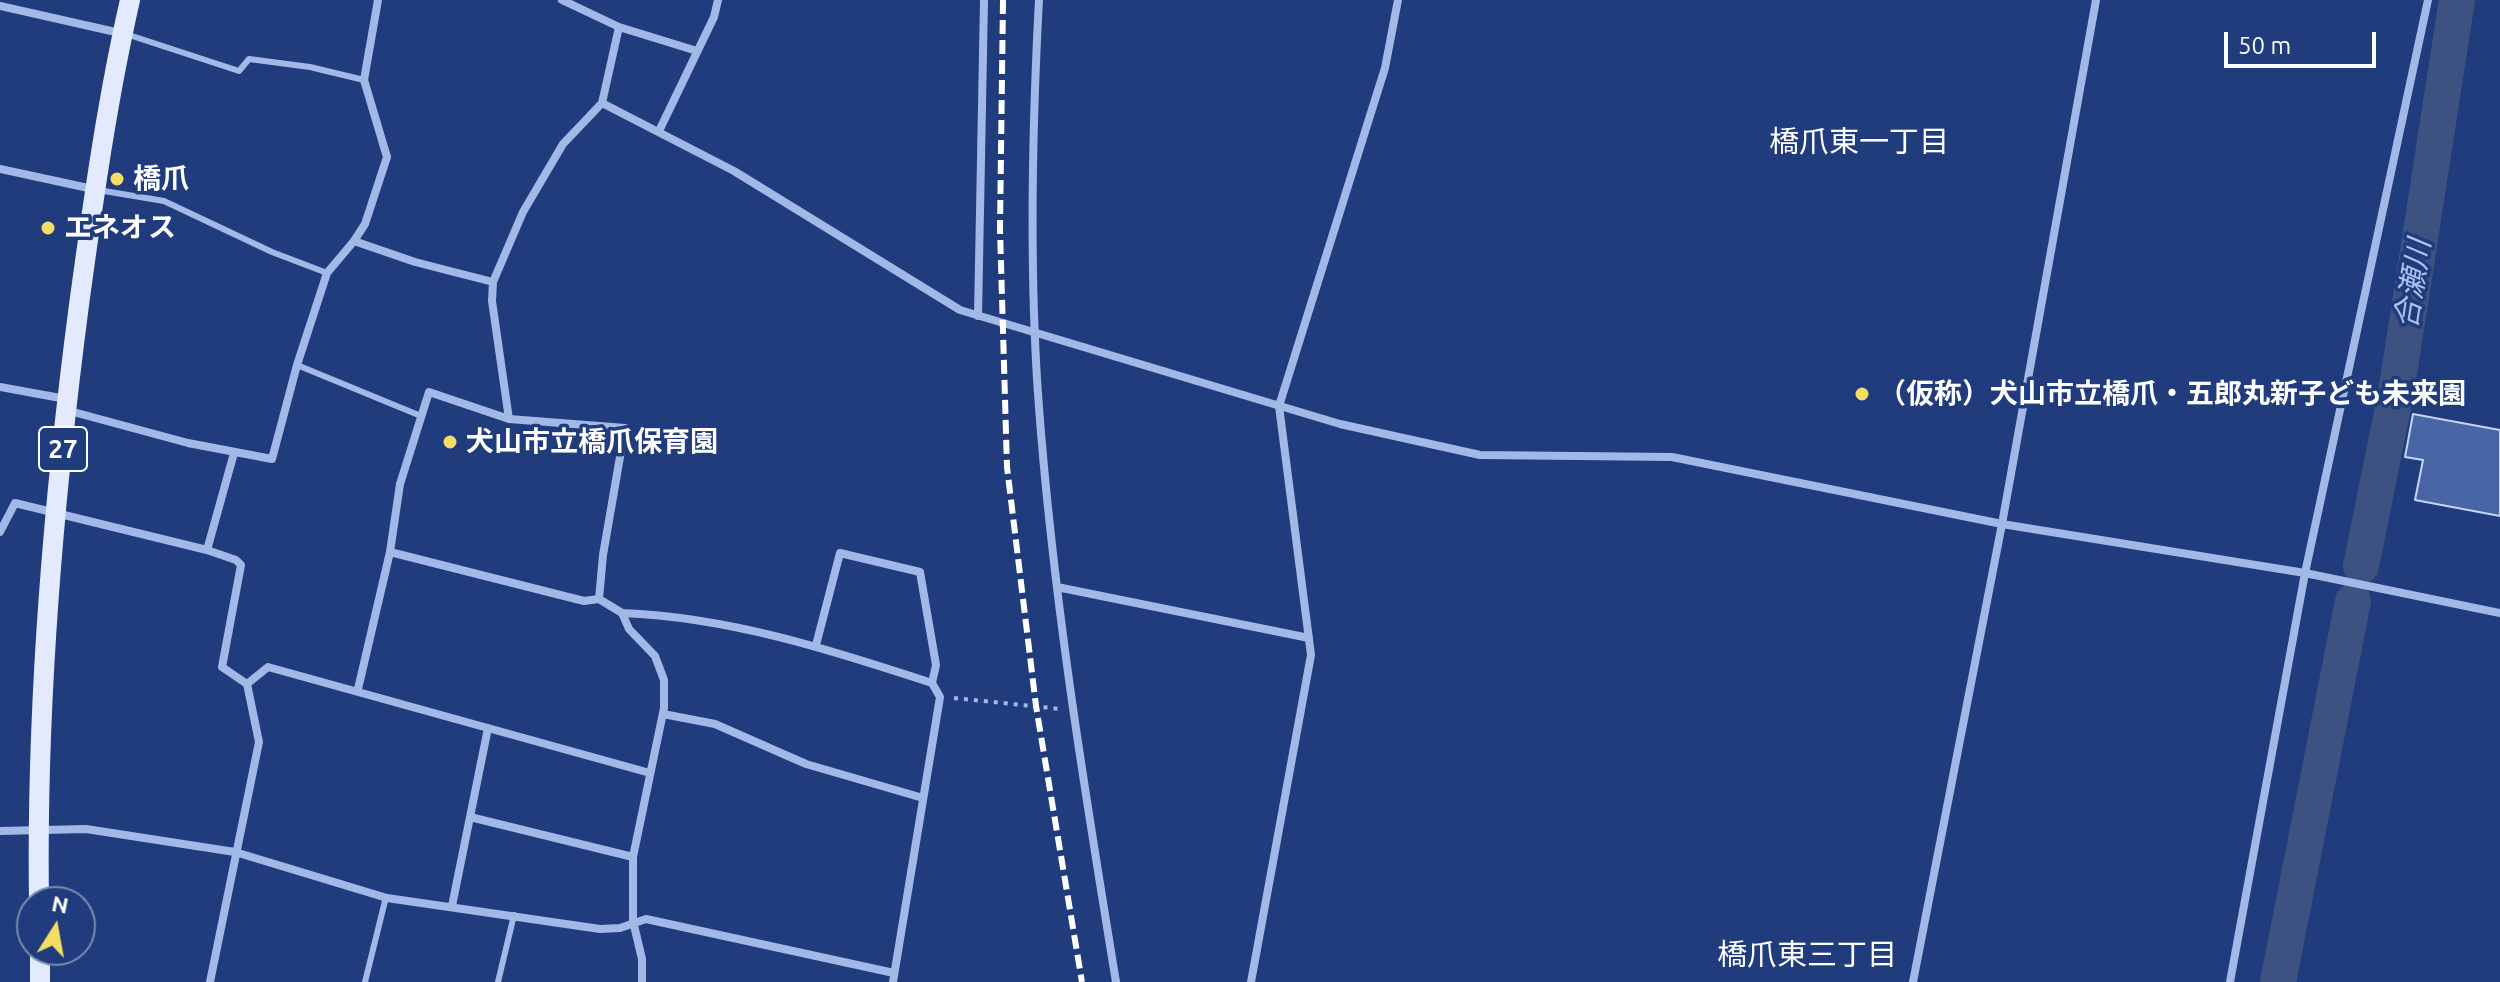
<!DOCTYPE html>
<html>
<head>
<meta charset="utf-8">
<style>
  body { margin:0 }
  #map { position:relative; width:2500px; height:982px; overflow:hidden; background:#203c7c; font-family:Ubuntu,sans-serif }
  canvas { display:block }
  .north { position:absolute; left:16px; top:886px; width:80px; height:80px; box-sizing:border-box; background:#203c7c; border:2px solid #798ab0; border-radius:50%; rotate:11deg; font-size:22px; font-weight:700; line-height:32px; text-align:center; color:#fff }
  .north::after { content:''; display:block; margin:auto; width:28px; height:36px; background:#f4dd63; clip-path:polygon(50% 0,100% 100%,50% 72%,0 100%) }
  .scale { position:absolute; left:2224px; top:32px; width:152px; height:36px; box-sizing:border-box; border:4px solid #fff; border-top:0; padding-left:10px; font-size:24px; line-height:28px; white-space:nowrap; color:#fff; -webkit-text-stroke:6px #203c7c; paint-order:stroke }
</style>
</head>
<body>
<div id="map">
<canvas width="2500" height="982"></canvas>
<div class="north">N</div>
<div class="scale">50 m</div>
</div>
<script>
const ctx = document.querySelector('canvas').getContext('2d');
ctx.lineJoin = 'round';
function stroke(path, color, width, dash) {
  ctx.strokeStyle = color;
  ctx.lineWidth = width;
  ctx.lineCap = dash ? 'butt' : 'round';
  ctx.setLineDash(dash || []);
  ctx.stroke(path);
}
function paint(path, color) {
  ctx.fillStyle = color;
  ctx.fill(path, 'evenodd');
}
function write(font, color, halo, rows, align = 'center') {
  ctx.font = font + ' Ubuntu,"Noto Sans JP",sans-serif';
  ctx.lineWidth = 7;
  ctx.setLineDash([]);
  ctx.textBaseline = 'middle';
  ctx.strokeStyle = halo;
  ctx.fillStyle = color;
  for (const [text, x, y, turn = 0] of rows) {
    ctx.save();
    ctx.translate(x, y);
    ctx.rotate((+turn || 0) * Math.PI / 180);
    ctx.textAlign = isNaN(turn) ? turn : align;
    if (halo) ctx.strokeText(text, 0, 0);
    ctx.fillText(text, 0, 0);
    ctx.restore();
  }
}
const river = new Path2D(`
  M 2361,566 L 2396,393 L 2457,0
  M 2278,982 L 2353,601`);
const building = new Path2D(`
  M 2413,414 L 2500,430 L 2500,516 L 2415,500 L 2423,460 L 2405,457 Z`);
const path = new Path2D(`
  M 954,698 L 1061,709`);
const lane = new Path2D(`
  M 126,34 L 239,71 L 249,59 L 310,67 L 364,80
  M 98,190 L 164,201 L 272,252 L 327,273
  M 297,365 L 421,416
  M 365,982 L 386,897
  M 498,982 L 514,915`);
const street = new Path2D(`
  M 378,0 L 364,80 L 387,157 L 365,224 L 354,241 L 415,262 L 493,282
  M 1039,0 C 1032,130 1029,263 1038,394 C 1052,591 1084,787 1116,982
  M 0,6 L 120,33
  M 619,27 L 697,51
  M 602,103 L 734,171 L 960,310 L 1340,424 L 1480,455 L 1672,457 L 2002,524 L 2305,573 L 2500,613
  M 659,131 L 714,17 L 718,0
  M 0,169 L 93,189
  M 978,316 L 984,0
  M 0,387 L 66,399
  M 429,392 L 509,419 L 625,428 L 603,555 L 599,599 L 584,601 L 390,552 L 400,484 Z
  M 66,410 L 188,443 L 272,459 L 297,365 L 327,273 L 354,241
  M 509,419 L 492,301 L 493,282 L 523,212 L 563,144 L 602,103 L 619,27 L 562,0
  M 0,532 L 15,503 L 207,550 L 236,560 L 241,565 L 222,667 L 247,684 L 259,742 L 210,982
  M 207,550 L 234,453
  M 1057,587 L 1309,638
  M 599,599 L 622,613 L 629,629 L 655,656 L 664,680 L 664,708 L 633,857 L 633,921 L 642,959 L 642,982
  M 622,613 C 729,617 831,650 932,683 L 940,697 L 893,982
  M 816,645 L 840,553 L 920,572 L 936,665 L 932,683
  M 247,684 L 268,667 L 650,773
  M 358,689 L 390,552
  M 663,714 L 715,724 L 806,764 L 923,798
  M 470,817 L 633,857
  M 0,831 L 86,829 L 235,852 L 387,898 L 600,929 L 620,928 L 646,919 L 894,973
  M 452,906 L 488,728
  M 1251,982 L 1311,655 L 1279,406 L 1385,68 L 1398,0
  M 1913,982 L 2002,524 L 2096,0
  M 2230,982 L 2305,573 L 2428,0`);
const primary = new Path2D(`
  M 39,902 C 36,702 53,503 79,305 C 93,202 107,101 130,0
  M 40,950 L 40,982`);
const rail = new Path2D(`
  M 1003,0 L 1000,229 L 1007,467 L 1036,706 L 1082,982`);
const markers = [
  [117,179,8,"#f4dd63"],
  [48,228,8,"#f4dd63"],
  [1862,394,8,"#f4dd63"],
  [450,442,8,"#f4dd63"]
];
const shields = [
  [63,449,48]
];
const shieldNames = [
  ["27",63,449]
];
const poiNames = [
  ["橋爪",133,179],
  ["エネオス",64,228],
  ["（仮称）犬山市立橋爪・五郎丸新子ども未来園",1878,394],
  ["犬山市立橋爪保育園",466,442]
];
const neighbourhoodNames = [
  ["橋爪東一丁目",1859,142],
  ["橋爪東三丁目",1807,955]
];
const waterNames = [
  ["合瀬川",2413,284,-81]
];
stroke(river, '#3d5281', 36);
paint(building, '#4866a5');
stroke(building, '#c6d5f5', 2);
stroke(path, '#a2b8e6', 4, [4, 6]);
stroke(lane, '#a2b8e6', 6);
stroke(street, '#a2b8e6', 8);
stroke(primary, '#e3eafd', 20);
stroke(rail, '#fff', 6, [14, 6]);
for (const [x, y, r, color] of markers) {
  const dot = new Path2D();
  dot.arc(x, y, r, 0, 2 * Math.PI);
  ctx.fillStyle = color;
  ctx.fill(dot);
  stroke(dot, '#203c7c', 3);
}
for (const [x, y, w] of shields) {
  const box = new Path2D();
  box.roundRect(x - w / 2, y - 22, w, 44, 6);
  ctx.fillStyle = '#203c7c';
  ctx.fill(box);
  stroke(box, '#fff', 2);
}
write('bold 26px', '#fff', null, shieldNames);
write('bold 28px', '#fff', '#203c7c', poiNames, 'left');
write('30px', '#fff', '#203c7c', neighbourhoodNames);
write('italic 30px', '#adc2ee', '#203c7c', waterNames);
</script>
</body>
</html>
